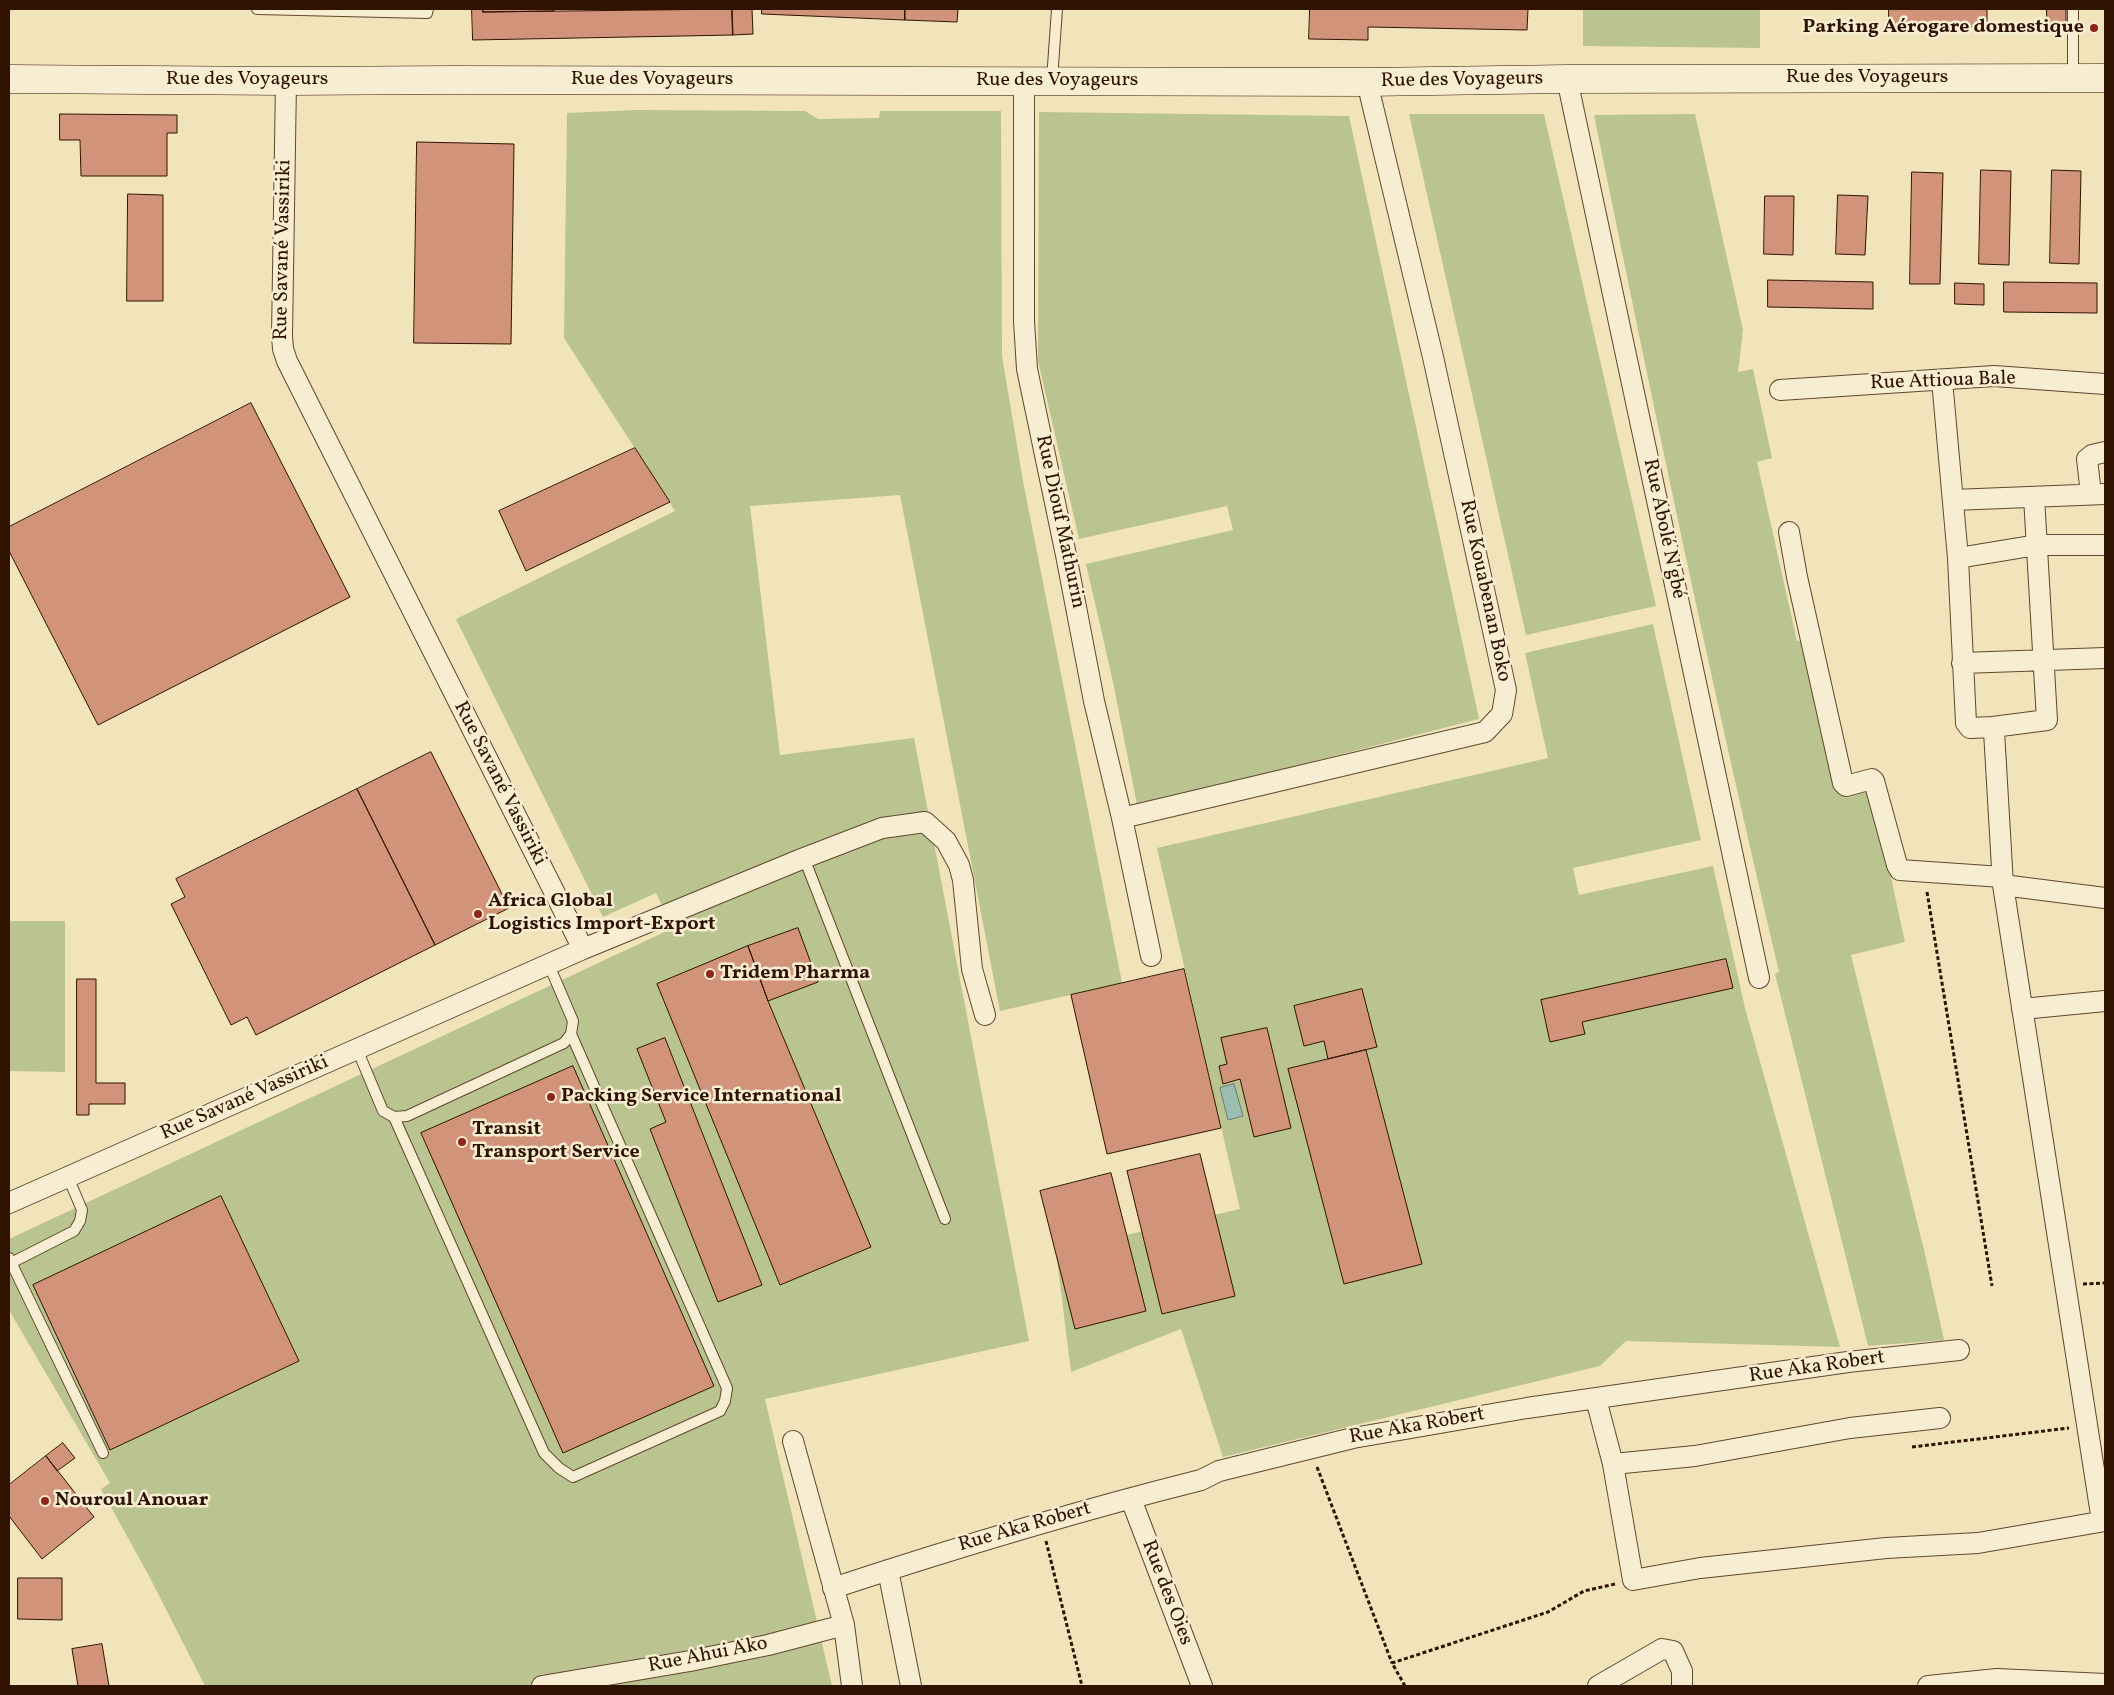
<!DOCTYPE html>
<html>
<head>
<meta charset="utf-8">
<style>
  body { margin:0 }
  #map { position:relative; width:2114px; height:1695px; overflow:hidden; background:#f2e4ba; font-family:Vollkorn,serif }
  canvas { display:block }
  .frame { position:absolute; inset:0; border:10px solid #2f1300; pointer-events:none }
</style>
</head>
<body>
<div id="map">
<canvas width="2114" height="1695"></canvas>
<div class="frame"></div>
</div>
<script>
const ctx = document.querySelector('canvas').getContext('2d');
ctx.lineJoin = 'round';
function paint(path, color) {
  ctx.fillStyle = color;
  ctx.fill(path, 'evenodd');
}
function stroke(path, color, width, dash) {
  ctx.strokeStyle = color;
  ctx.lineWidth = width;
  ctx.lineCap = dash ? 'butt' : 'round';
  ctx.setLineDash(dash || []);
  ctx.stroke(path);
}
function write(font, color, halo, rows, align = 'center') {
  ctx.font = font + ' Vollkorn,serif';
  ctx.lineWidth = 5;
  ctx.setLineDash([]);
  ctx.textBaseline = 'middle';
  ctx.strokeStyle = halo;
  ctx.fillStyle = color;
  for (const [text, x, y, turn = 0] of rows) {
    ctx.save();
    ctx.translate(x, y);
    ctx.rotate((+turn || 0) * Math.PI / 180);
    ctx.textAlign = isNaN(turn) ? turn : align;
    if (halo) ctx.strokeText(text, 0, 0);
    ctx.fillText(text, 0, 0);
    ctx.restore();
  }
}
const green = new Path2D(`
  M 1583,9 L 1760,9 L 1760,48 L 1583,46 Z
  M 637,110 L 805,111 L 818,119 L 879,118 L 880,111 L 1001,111 L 1002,356 L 1023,481 L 1122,983 L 1000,1011 L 900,495 L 750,506 L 780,755 L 914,738 L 1029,1341 L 765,1399 L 832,1686 L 205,1686 L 149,1576 L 101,1489 L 110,1483 L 9,1310 L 9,1239 L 673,928 L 656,893 L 603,917 L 456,619 L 675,511 L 564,338 L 567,113 Z
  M 1039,112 L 1349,116 L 1479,719 L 1276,771 L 1137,805 L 1113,682 L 1086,564 L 1233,530 L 1227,506 L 1079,539 L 1038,361 Z
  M 1409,114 L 1544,114 L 1656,606 L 1526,635 Z
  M 1695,114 L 1743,330 L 1738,372 L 1753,369 L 1772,458 L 1757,462 L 1797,641 L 1806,640 L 1839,792 L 1871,785 L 1905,942 L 1851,955 L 1925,1254 L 1944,1340 L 1868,1346 L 1775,974 L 1779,972 C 1712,688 1652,401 1594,115 Z
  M 1653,624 L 1701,840 L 1573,868 L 1579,895 L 1713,866 L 1745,1008 L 1840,1347 L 1626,1341 L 1600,1366 L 1223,1457 L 1181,1329 L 1071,1372 L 1056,1251 L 1240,1209 L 1157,848 L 1548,758 L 1525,653 Z
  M 9,921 L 65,921 L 65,1072 L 9,1071 Z`);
const water = new Path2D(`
  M 1234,1084 L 1243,1116 L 1228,1120 L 1220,1088 Z`);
const building = new Path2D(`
  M 472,9 L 483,9 L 483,12 L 732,9 L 733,35 L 473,40 Z
  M 483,9 L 554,9 L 554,11 L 483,12 Z
  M 732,9 L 752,9 L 753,34 L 733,35 Z
  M 762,9 L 905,9 L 905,20 L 762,14 Z
  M 905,9 L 958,9 L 957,22 L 905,20 Z
  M 1310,9 L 1528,9 L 1527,30 L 1368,27 L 1368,40 L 1309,39 Z
  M 1889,9 L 1987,9 L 1987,27 L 1889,26 Z
  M 2047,9 L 2066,9 L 2066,31 L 2047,30 Z
  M 60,114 L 177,115 L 177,133 L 167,133 L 167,176 L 81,176 L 80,140 L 60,140 Z
  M 417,142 L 514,144 L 511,344 L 414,343 Z
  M 1981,170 L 2011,171 L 2009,265 L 1979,264 Z
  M 2052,170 L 2081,171 L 2079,264 L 2050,263 Z
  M 1912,172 L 1943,173 L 1940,284 L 1910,284 Z
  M 128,194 L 163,195 L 163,301 L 127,301 Z
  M 1838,195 L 1868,196 L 1865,255 L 1836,254 Z
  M 1765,196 L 1794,196 L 1793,255 L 1764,254 Z
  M 1768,280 L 1873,282 L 1873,309 L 1768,307 Z
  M 2004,282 L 2097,283 L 2097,313 L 2004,312 Z
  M 1955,283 L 1984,284 L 1984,305 L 1955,304 Z
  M 251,403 L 350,597 L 98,725 L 9,551 L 9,527 Z
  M 635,448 L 670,502 L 526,571 L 499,511 Z
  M 431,752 L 509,908 L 435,945 L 357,789 Z
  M 357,789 L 435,945 L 256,1035 L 247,1017 L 231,1025 L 171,904 L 185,897 L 176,879 Z
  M 798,928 L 818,982 L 768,1001 L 748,946 Z
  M 748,946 L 768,1001 L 871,1247 L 780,1285 L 657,984 Z
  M 1726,959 L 1733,988 L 1582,1022 L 1585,1034 L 1550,1042 L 1541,1000 Z
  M 1184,969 L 1221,1128 L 1107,1154 L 1071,995 Z
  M 77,979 L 96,979 L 96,1083 L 125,1083 L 125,1104 L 89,1104 L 89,1115 L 77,1115 Z
  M 1362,989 L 1377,1047 L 1328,1059 L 1324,1041 L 1304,1046 L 1294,1006 Z
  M 1267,1028 L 1291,1128 L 1254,1137 L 1240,1079 L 1223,1084 L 1219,1066 L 1227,1064 L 1221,1038 Z
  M 665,1038 L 762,1285 L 718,1302 L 650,1129 L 666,1122 L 637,1049 Z
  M 1366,1050 L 1422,1264 L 1344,1284 L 1288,1069 Z
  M 573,1066 L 714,1386 L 563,1453 L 421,1133 Z
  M 1200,1154 L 1235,1296 L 1162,1314 L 1127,1171 Z
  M 1111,1173 L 1146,1311 L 1075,1329 L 1040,1191 Z
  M 221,1196 L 299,1361 L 110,1450 L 33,1285 Z
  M 63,1443 L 75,1458 L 57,1471 L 46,1456 Z
  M 46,1456 L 94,1517 L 42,1559 L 9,1516 L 9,1485 Z
  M 18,1578 L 62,1578 L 62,1620 L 18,1619 Z
  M 102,1644 L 109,1686 L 78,1686 L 72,1649 Z`);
const path = new Path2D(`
  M 1927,892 L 1992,1286
  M 2083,1284 L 2105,1283
  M 1912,1447 L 2069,1428
  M 1317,1467 L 1392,1663
  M 1046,1541 L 1082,1686
  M 1405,1686 L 1392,1663 L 1548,1612 L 1584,1591 L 1615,1584`);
const lane = new Path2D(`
  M 257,9 L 427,13 L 428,9
  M 2073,78 L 2073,9
  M 1052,80 L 1057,9
  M 804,858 L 945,1219
  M 357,1049 L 383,1111 L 394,1117 L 407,1116 L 564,1043 L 571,1034 L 573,1021 L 549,965
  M 394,1117 L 544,1453 L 559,1468 L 573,1477 L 720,1411 L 725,1401 L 727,1388 L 571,1034
  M 9,1258 L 103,1453
  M 11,1263 L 74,1231 L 80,1221 L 82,1210 L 68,1177`);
const street = new Path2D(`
  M 1567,79 L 1759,978
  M 1024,81 L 1024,321 L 1027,369 L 1066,555 L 1094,701 L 1122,818 L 1151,956
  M 1942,380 L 1958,558 L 1966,723 L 1970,728 L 1993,727 L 1994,731 L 2003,885 L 2102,1521
  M 1780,390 L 1994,376 L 2105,384
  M 2091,494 L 2087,459 L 2092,455 L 2105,452
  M 1953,500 L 2105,494
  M 1789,532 L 1797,577 L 1843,783 L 1846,786 L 1872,779 L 1874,781 L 1897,865 L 1900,870 L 2002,877
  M 1958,558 L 2037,545 L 2105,545
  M 1962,663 L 2105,658
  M 1993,727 L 2047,720 L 2034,497
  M 1122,818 L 1485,732 L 1502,714 L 1506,690 L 1433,357 L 1367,82
  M 2003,885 L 2105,898
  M 583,949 L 804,858 L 882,828 L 925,822 L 946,841 L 959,865 L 963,880 L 972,969 L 985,1015
  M 2022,1009 L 2105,1001
  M 9,1203 L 583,949 L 287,361 L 283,349 L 282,336 L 286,81
  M 1596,1399 L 1613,1464 L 1633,1580 L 1700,1568 L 1886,1548 L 1978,1543 L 2105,1521
  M 793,1441 L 844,1625 L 852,1686
  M 1613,1464 L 1695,1456 L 1850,1428 L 1940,1418
  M 1131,1499 L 1202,1686
  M 888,1570 L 911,1686
  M 833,1588 C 955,1548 1077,1511 1201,1480 L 1219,1471 L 1353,1438 L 1527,1408 L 1848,1362 L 1959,1350
  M 542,1686 L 690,1661 L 768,1645 L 844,1625
  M 1598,1686 L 1662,1649 L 1673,1651 L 1682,1671 L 1682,1686
  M 1928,1686 L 1997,1679 L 2105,1684`);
const secondary = new Path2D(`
  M 9,79 L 286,81 L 453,80 L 1367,82 L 1567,79 L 2105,78`);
const markers = [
  [2094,28,5,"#8f2418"],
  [478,914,5,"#8f2418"],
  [710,974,5,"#8f2418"],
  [551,1097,5,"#8f2418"],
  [462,1142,5,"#8f2418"],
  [45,1501,5,"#8f2418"]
];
const poiNames = [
  ["Parking Aérogare domestique",2084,28,"right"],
  ["Africa Global",488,902],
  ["Logistics Import-Export",488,925],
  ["Tridem Pharma",720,974],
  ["Packing Service International",561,1097],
  ["Transit",472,1130],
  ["Transport Service",472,1153],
  ["Nouroul Anouar",55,1501]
];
const streetNames = [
  ["Rue des Voyageurs",1867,78],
  ["Rue des Voyageurs",247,80],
  ["Rue des Voyageurs",652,80],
  ["Rue des Voyageurs",1057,81],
  ["Rue des Voyageurs",1462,81,-1],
  ["Rue Savané Vassiriki",284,250,-89],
  ["Rue Attioua Bale",1943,382,-2],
  ["Rue Diouf Mathurin",1059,522,78],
  ["Rue Abolé N'gbé",1663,529,78],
  ["Rue Kouabenan Boko",1484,591,78],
  ["Rue Savané Vassiriki",499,784,63],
  ["Rue Savané Vassiriki",245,1099,-24],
  ["Rue Aka Robert",1817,1368,-8],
  ["Rue Aka Robert",1417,1427,-10],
  ["Rue Aka Robert",1025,1528,-16],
  ["Rue des Oies",1166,1593,69],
  ["Rue Ahui Ako",708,1656,-11]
];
paint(green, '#b9c490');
paint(water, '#9bbeb2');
stroke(water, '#707a6b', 1);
paint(building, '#d19379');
stroke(building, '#2f1300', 1);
stroke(lane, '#60472e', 12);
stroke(street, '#60472e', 22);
stroke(secondary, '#2f1300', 29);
stroke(path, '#2f1300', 3, [4, 2.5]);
stroke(lane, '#f7edd2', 10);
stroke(street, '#f7edd2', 20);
stroke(secondary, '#f7edd2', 28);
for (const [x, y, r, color] of markers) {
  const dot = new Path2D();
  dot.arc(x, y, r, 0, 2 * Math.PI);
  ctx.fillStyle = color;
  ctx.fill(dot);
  stroke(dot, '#f7edd2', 2);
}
write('bold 20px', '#2f1300', '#f7edd2', poiNames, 'left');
write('20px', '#2f1300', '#f7edd2', streetNames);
</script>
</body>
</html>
